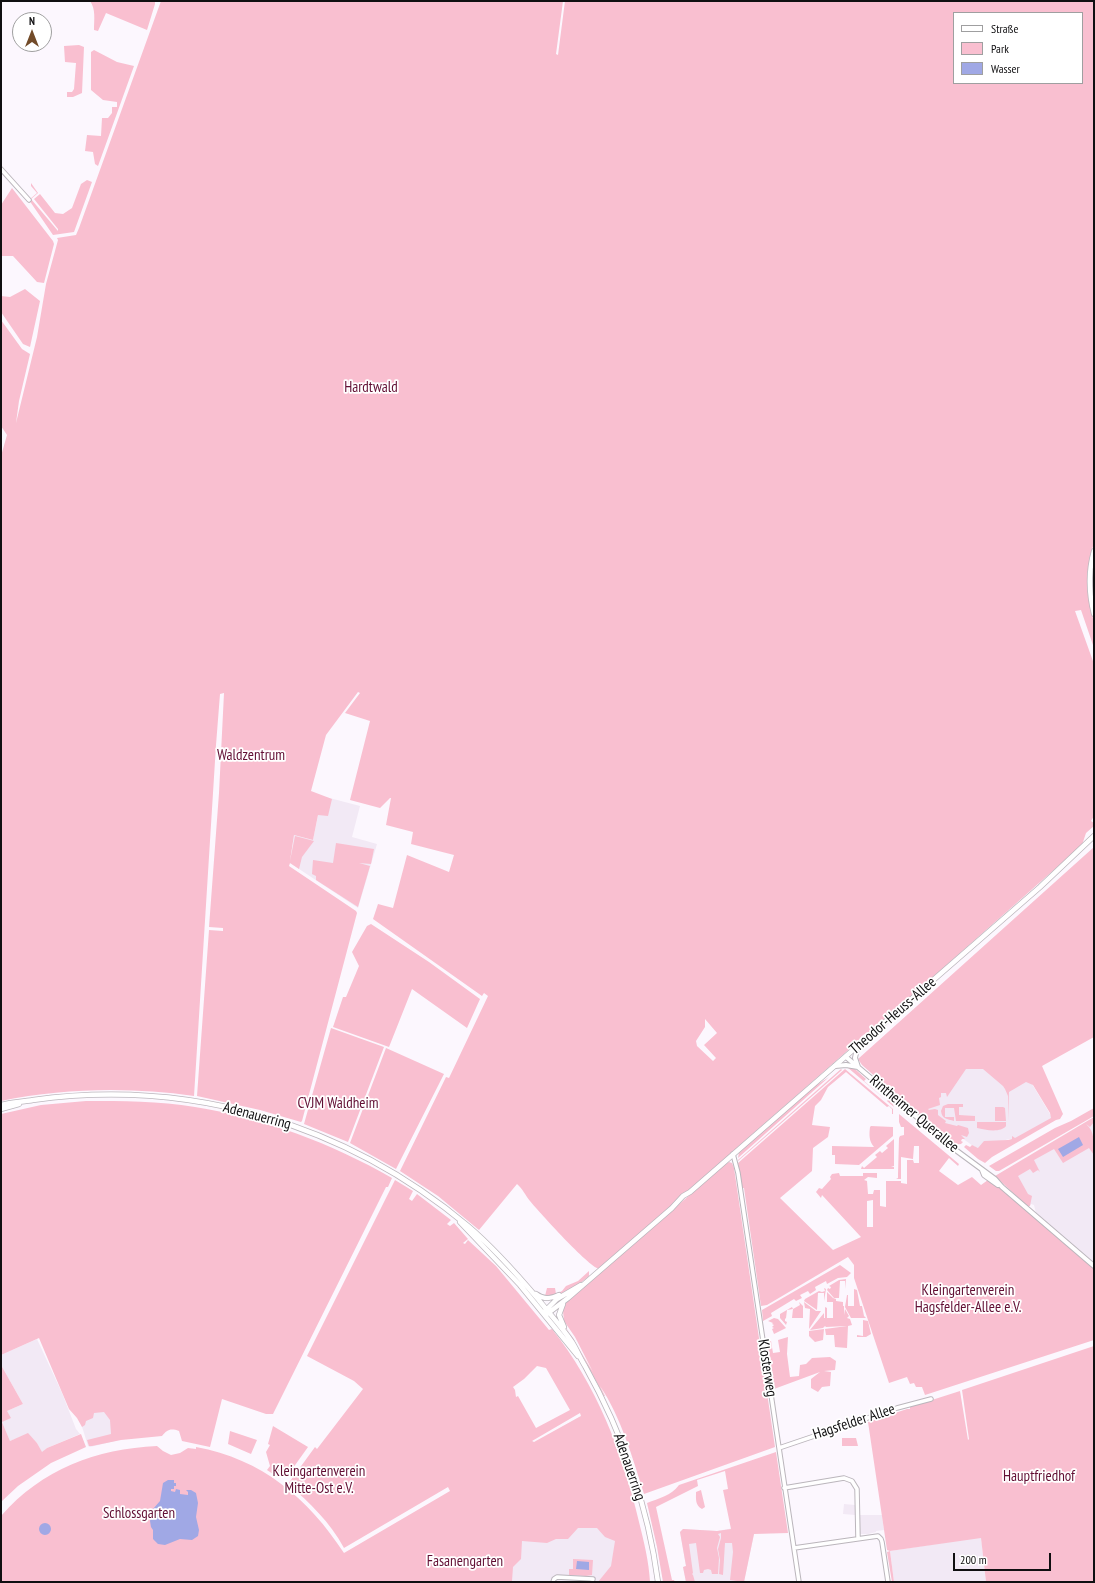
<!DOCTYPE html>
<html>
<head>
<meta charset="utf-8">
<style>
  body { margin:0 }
  #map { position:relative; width:1095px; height:1583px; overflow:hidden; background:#fcf7fe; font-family:"PT Sans Narrow",sans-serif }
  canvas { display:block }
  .frame { position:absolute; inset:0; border:2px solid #100f11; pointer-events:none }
  .legend { position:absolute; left:953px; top:12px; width:130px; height:72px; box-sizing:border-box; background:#fff; border:1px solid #9f9fa0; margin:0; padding:5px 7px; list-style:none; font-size:12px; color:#100f11 }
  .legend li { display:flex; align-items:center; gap:8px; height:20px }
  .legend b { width:20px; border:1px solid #9f9fa0 }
  .north { position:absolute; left:12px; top:12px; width:40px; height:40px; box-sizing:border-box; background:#fff; border:1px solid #9f9fa0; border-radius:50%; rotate:0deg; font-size:11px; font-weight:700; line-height:16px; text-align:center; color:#100f11 }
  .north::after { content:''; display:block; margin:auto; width:14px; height:18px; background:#724b29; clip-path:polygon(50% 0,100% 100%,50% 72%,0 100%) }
  .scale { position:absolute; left:953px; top:1553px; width:98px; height:18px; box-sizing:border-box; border:2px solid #100f11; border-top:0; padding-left:5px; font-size:12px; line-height:14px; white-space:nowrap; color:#100f11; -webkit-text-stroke:3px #fff; paint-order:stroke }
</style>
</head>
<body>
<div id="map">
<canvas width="1095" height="1583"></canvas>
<div class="frame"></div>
<ul class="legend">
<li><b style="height:5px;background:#fff"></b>Straße</li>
<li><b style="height:11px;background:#f9bfd0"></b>Park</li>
<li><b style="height:11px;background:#a0a8e5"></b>Wasser</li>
</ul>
<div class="north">N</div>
<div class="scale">200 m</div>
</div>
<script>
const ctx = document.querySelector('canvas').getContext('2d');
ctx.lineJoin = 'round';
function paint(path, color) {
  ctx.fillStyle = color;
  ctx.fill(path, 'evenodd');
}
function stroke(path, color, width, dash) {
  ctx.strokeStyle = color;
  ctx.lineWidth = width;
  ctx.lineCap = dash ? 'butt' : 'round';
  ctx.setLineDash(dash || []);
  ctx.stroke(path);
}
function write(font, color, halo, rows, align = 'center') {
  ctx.font = font + ' "PT Sans Narrow",sans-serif';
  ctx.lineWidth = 3.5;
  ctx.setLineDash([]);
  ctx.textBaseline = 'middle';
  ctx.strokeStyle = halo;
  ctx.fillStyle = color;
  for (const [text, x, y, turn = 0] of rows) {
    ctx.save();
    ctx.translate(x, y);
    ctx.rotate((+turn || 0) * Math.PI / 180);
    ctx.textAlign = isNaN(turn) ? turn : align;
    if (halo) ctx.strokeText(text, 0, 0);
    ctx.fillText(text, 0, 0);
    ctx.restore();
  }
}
const built = new Path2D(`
  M 322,796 L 360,806 L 352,837 L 377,844 L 358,908 L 290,863 L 294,835 L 313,840 Z
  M 965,1062 L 1029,1079 L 1053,1119 L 1012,1143 L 1012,1139 L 1009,1139 L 978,1148 L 973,1146 L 924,1110 Z
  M 1094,1119 L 1094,1263 L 1036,1213 L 1034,1205 L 1031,1204 L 1029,1207 L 997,1175 Z
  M 37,1339 L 62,1393 L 76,1429 L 80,1434 L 47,1448 L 42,1453 L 37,1443 L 28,1434 L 10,1441 L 2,1422 L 7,1411 L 23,1404 L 1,1365 L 1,1355 Z
  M 108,1407 L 115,1441 L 90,1447 L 88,1446 L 79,1417 Z
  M 581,1416 L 632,1582 L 506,1582 L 532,1441 L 534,1443 Z
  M 844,1504 L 855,1505 L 855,1515 L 843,1514 Z
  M 860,1515 L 882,1515 L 884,1530 L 876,1531 L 876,1532 L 868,1534 L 860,1534 L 858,1532 Z
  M 734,1528 L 754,1534 L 744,1582 L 686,1582 L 683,1567 L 686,1566 L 680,1532 L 683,1529 L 717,1531 Z
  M 981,1537 L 986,1582 L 894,1582 L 890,1551 Z`);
const green = new Path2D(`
  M 90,1 L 155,1 L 155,4 L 147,30 L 106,13 L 98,31 L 94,30 C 94,20 96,9 90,1 Z
  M 161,1 L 563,1 L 556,54 L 558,55 L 565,1 L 1094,1 L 1094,543 L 1090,556 L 1087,576 L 1088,597 L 1094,623 L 1094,648 L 1081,610 L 1075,611 L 1094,664 L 1094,816 L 1091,821 L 1094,823 L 1094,826 L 1086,833 L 1082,845 L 872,1031 L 863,1035 L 854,1045 L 599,1269 C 588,1266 540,1213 530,1201 C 525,1195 523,1189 517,1184 L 479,1230 L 438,1196 L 400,1171 L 446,1077 L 449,1078 L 488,996 L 484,993 L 482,996 L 373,919 L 378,904 L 393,908 L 407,855 L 449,872 L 454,855 L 411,844 L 413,832 L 386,825 L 391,798 L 390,798 L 380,808 L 350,800 L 370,721 L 345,713 L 360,693 L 358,692 L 326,735 L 311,791 L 332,799 L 328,816 L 318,815 L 313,840 L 294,835 L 290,861 L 295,836 L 314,841 L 302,857 L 299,869 L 290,863 L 289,866 L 356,911 L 357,913 L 302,1121 L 301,1122 L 260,1110 L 197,1096 L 209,930 L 223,931 L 223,928 L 209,927 L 219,793 L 224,693 L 220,694 L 216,745 L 194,1096 C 130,1087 65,1088 1,1101 L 1,456 L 7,435 L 1,426 L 1,320 L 22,349 L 30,354 L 19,401 L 16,423 L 37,337 L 46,284 L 58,240 L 57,238 L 76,235 L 79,228 ZM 954,13 L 1082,13 L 1082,83 L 954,83 ZM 705,1019 L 717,1033 L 704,1045 L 716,1058 L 713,1061 L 697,1046 L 696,1041 L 705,1027 Z
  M 79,45 L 84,47 L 82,93 L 73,97 L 67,97 L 67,92 L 72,92 L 74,89 L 76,63 L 65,62 L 64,46 Z
  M 94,50 L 117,62 L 134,66 L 98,166 L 95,164 L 93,152 L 85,151 L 87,135 L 101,136 L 102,118 L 108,118 L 112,113 L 112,107 L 117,107 L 117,102 L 103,100 L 91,90 L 91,52 Z
  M 87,180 L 92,182 L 74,232 L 53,235 L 29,200 L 37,193 L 31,186 L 31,183 L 38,193 L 31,199 L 58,231 L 58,229 L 34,199 L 40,194 L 55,213 L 63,214 L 72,208 L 81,184 Z
  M 12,188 L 53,241 L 54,244 L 44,283 L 37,282 L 13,256 L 1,256 L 1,205 Z
  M 25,289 L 40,301 L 30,347 L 23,344 L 1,312 L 1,296 L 10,297 Z
  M 336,843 L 374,849 L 371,864 L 359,863 L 370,866 L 358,907 L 316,880 L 316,876 L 312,874 L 313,860 L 333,863 Z
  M 1094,847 L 1094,1037 L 1042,1066 L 1063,1114 L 1060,1119 L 1056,1120 L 992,1157 L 985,1163 L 978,1159 L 964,1147 L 966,1145 L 970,1147 L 972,1145 L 978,1148 L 984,1141 L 1008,1140 L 1012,1139 L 1012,1136 L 1015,1138 L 1051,1118 L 1050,1113 L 1033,1085 L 1026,1082 L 1009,1092 L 1008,1121 L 1008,1096 L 1005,1089 L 1003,1086 L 983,1069 L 966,1069 L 947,1097 L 946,1093 L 941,1093 L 941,1097 L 939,1098 L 940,1105 L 928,1109 L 929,1110 L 935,1109 L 938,1110 L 938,1115 L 946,1121 L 945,1123 L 957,1126 L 958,1125 L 968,1128 L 969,1133 L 967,1137 L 961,1135 L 965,1139 L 962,1139 L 961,1141 L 963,1142 L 961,1144 L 953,1145 L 862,1065 L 858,1059 Z
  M 371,924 L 429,962 L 480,999 L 467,1028 L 412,989 L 389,1047 L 333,1027 L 343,997 L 346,997 L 359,966 L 352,952 L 367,926 Z
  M 331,1028 L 384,1047 L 348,1142 L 304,1124 Z
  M 386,1048 L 444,1074 L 396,1169 L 350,1143 Z
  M 847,1067 L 855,1069 L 866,1079 L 864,1081 L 887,1101 L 890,1098 L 894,1107 Z
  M 841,1069 L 842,1070 L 738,1161 L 738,1160 Z
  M 845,1069 L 893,1109 L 893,1114 L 892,1114 L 892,1109 L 889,1106 L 887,1107 L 846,1072 L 828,1087 L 821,1100 L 815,1106 L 812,1125 L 830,1127 L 828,1137 L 813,1148 L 812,1171 L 780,1198 L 833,1250 L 861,1237 L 822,1195 L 821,1198 L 816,1192 L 819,1188 L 822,1189 L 831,1179 L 830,1177 L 832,1174 L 839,1173 L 840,1176 L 863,1176 L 863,1173 L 877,1173 L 877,1178 L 868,1177 L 864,1180 L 867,1181 L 868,1194 L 873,1194 L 874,1190 L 880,1190 L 880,1206 L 886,1207 L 886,1181 L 901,1181 L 901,1183 L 907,1184 L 907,1160 L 913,1160 L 914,1163 L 919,1163 L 919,1146 L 914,1146 L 913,1159 L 901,1157 L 901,1179 L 896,1179 L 898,1178 L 898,1174 L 899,1138 L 900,1136 L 904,1135 L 904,1127 L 901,1127 L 899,1122 L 899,1114 L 959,1164 L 958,1166 L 949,1158 L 939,1171 L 958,1185 L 972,1177 L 981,1185 L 988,1180 L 1002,1189 L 1094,1268 L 1094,1340 L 925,1395 L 922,1387 L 916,1387 L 914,1383 L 910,1384 L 907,1377 L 889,1383 L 854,1278 L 854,1265 L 848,1257 L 767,1305 L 761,1306 L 744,1188 L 741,1188 L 738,1163 ZM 873,1200 L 873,1227 L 867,1227 L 867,1201 Z
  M 829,1077 L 738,1158 L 739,1152 L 815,1086 Z
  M 86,1101 C 122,1101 159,1101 195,1107 C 264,1118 331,1143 392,1178 L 388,1187 L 386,1187 L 273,1414 L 266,1414 L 222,1399 L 210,1447 L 182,1441 L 179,1431 C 170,1428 167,1430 162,1436 L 121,1440 L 92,1446 L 89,1446 L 87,1440 L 111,1434 L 110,1420 L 104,1412 L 94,1413 L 93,1418 L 86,1421 L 85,1425 L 82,1427 L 77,1418 L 69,1409 L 39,1338 L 1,1355 L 1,1114 L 41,1105 Z
  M 948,1104 L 963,1104 L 963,1107 L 959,1107 L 959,1115 L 975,1116 L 975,1121 L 956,1121 L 954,1108 L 945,1108 L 945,1117 L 954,1117 L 954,1121 C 947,1119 942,1119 941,1111 L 943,1106 Z
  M 995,1107 L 1003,1107 L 1005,1108 L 1006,1121 L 995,1121 Z
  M 1094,1108 L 1094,1116 L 999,1171 L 996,1171 L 989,1166 L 1055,1128 L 1071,1121 Z
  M 1094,1117 L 1094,1122 L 1090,1127 L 1086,1124 C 1095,1131 1094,1144 1094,1155 L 1089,1148 L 1063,1163 L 1054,1149 L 1034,1160 L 1040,1172 L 1038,1170 L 1033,1173 L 1030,1169 L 1018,1176 L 1028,1194 L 1032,1196 L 1030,1206 L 1027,1206 L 995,1176 Z
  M 977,1122 L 1006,1122 L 1006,1126 C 1001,1133 985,1130 977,1128 Z
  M 871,1126 L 893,1127 L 893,1136 L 859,1165 L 835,1164 L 835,1155 L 832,1155 L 832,1146 L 874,1147 C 869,1141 869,1135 870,1127 Z
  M 894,1139 L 894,1166 L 891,1166 L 894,1167 L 894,1169 L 861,1169 L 862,1166 L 864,1168 L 877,1157 L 875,1155 L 880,1151 L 882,1153 L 888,1148 L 886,1146 Z
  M 729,1162 L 732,1163 L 734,1168 L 775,1447 L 644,1494 C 633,1459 621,1417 600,1386 L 605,1396 L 604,1396 L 573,1338 L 563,1324 L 561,1315 L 564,1324 L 593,1372 L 575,1337 L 564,1321 L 563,1311 L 561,1310 L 567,1302 L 724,1165 Z
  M 395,1180 L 413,1191 L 409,1199 L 412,1201 L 417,1194 L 451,1220 L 447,1224 L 450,1226 L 454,1223 L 468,1239 L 463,1243 L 465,1244 L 468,1240 L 496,1266 L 549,1330 L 552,1329 C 596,1384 623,1453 639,1522 C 644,1542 649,1562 650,1582 L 598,1582 L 611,1566 L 615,1541 L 605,1537 L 597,1528 L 578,1528 L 568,1539 L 556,1539 L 547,1543 L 522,1541 L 521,1559 L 513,1567 L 512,1581 L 521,1581 L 521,1582 L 1,1582 L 1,1516 C 42,1469 96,1449 157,1446 L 163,1451 L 171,1455 L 180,1453 L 188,1448 L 196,1449 L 196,1447 C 262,1459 308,1498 344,1553 L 450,1491 L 448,1487 L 344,1548 C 330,1522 310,1503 288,1484 L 315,1447 L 317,1449 L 363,1389 L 354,1381 L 307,1356 ZM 537,1366 L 546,1368 L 570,1410 L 536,1428 L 518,1396 L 516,1397 L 515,1390 L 513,1387 L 524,1379 ZM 580,1413 L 581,1416 L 534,1442 L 532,1441 Z
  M 840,1265 L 851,1273 L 847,1277 L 838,1278 L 827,1284 L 826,1281 L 815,1287 L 816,1290 L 810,1294 L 808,1291 L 800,1295 L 802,1298 L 796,1301 L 794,1299 L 771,1313 L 772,1316 L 763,1321 L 762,1310 Z
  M 589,1271 L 589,1276 C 578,1286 562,1295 547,1298 L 545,1296 L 547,1288 L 555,1288 L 556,1294 L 562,1291 L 566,1286 L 578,1281 Z
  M 846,1279 L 845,1289 L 845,1281 L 840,1281 L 839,1298 L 834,1298 L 827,1290 L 828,1288 L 830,1289 L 831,1287 L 829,1286 L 839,1280 Z
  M 824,1288 L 826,1289 L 824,1301 L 824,1293 L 818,1293 L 817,1310 L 804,1301 L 805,1299 L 819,1291 L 822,1292 L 825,1291 Z
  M 854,1289 L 857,1290 L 860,1306 L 862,1306 L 864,1316 L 866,1318 L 851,1318 L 845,1307 L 847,1295 L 848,1295 L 848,1306 L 854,1306 Z
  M 827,1292 L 833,1298 L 836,1299 L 836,1301 L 843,1302 L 843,1306 L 844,1306 L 844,1315 L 845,1309 L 849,1316 L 847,1318 L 850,1319 L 852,1325 L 848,1326 L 847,1348 L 835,1347 L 834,1335 L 826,1335 L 825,1329 L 847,1326 L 826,1327 L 825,1326 L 823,1328 L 810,1330 L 824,1313 L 824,1318 L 825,1318 L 825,1307 L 827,1308 L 827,1318 L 833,1318 L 833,1302 L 827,1302 Z
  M 799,1302 L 803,1306 L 803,1318 L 792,1318 L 793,1309 L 787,1310 L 786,1318 L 785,1319 L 785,1321 L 787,1322 L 786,1325 L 780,1318 L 780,1314 L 792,1307 L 793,1309 L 800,1305 Z
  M 804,1302 L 816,1311 L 821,1311 L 809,1329 L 810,1309 L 805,1308 Z
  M 774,1318 L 778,1319 L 786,1328 L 774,1334 L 772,1329 L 774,1328 L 772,1327 L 774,1325 L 772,1324 L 773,1323 L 768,1321 Z
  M 863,1320 L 868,1321 L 871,1334 L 866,1337 L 857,1337 L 857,1335 L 863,1336 Z
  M 824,1329 L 823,1340 L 815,1342 L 809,1336 L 809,1331 Z
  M 788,1337 L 787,1354 L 790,1377 L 799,1376 L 800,1365 L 806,1364 L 812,1358 L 830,1357 L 836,1361 L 835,1370 L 824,1371 L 831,1372 L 830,1386 L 822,1387 L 818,1392 L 811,1388 L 811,1379 L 820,1372 L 774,1389 L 767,1341 L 771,1341 L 773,1353 L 780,1352 L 778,1340 Z
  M 1094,1346 L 1094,1582 L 986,1582 L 981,1538 L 890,1551 L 894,1582 L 892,1582 L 887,1552 L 890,1551 L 887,1550 L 868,1422 L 907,1409 L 910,1409 L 910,1407 L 960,1391 L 968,1440 L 969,1439 L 962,1390 Z
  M 1,1365 L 23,1404 L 7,1411 L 11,1418 L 2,1422 L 10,1441 L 28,1433 L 37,1443 L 42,1452 L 47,1448 L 81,1434 L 86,1447 L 51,1463 L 18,1486 L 1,1502 Z
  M 273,1426 L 308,1447 L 293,1468 L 279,1471 L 276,1476 L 267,1470 L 270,1466 L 266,1452 L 270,1445 L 268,1444 Z
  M 230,1431 L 257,1440 L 251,1454 L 228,1444 Z
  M 842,1438 L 856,1438 L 858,1446 L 842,1446 Z
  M 776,1452 L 788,1533 L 754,1534 L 744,1582 L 730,1580 L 733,1552 L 732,1543 L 725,1543 L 723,1575 L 719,1574 L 720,1560 L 718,1549 L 721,1538 L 721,1533 L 718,1534 L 720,1537 L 717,1548 L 719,1558 L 718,1574 L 712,1574 L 711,1570 L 708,1569 L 704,1570 L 703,1573 L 700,1573 L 696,1543 L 689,1544 L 693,1573 L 692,1574 L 693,1575 L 695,1582 L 686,1582 L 683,1567 L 686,1566 L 680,1532 L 683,1529 L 717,1531 L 731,1529 L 723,1490 L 728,1489 L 725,1471 L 697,1480 L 698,1486 L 656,1507 L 672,1580 L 674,1580 L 675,1582 L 663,1582 L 657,1547 L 647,1503 C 659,1498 671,1496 679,1485 Z
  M 701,1490 L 705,1507 L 702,1509 C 695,1505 696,1499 696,1492 Z
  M 573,1559 L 593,1560 L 592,1575 L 586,1576 L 569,1575 L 569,1569 L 573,1569 Z`);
const water = new Path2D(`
  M 1079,1137 L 1083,1145 L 1063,1157 L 1058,1149 Z
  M 168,1480 L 174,1480 L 174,1483 L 176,1483 L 176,1486 L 174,1486 L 174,1489 L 171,1489 L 171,1491 L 175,1492 L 176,1489 L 180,1490 L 180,1494 L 188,1495 L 188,1492 L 186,1490 L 191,1490 L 196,1493 L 198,1503 L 196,1517 L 199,1530 L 198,1536 L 192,1540 L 180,1539 L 165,1545 L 158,1544 L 153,1539 L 153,1530 L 151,1527 L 150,1521 L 153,1509 L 160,1501 L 163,1483 Z
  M39 1529a6 6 0 1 1 12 0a6 6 0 1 1-12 0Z
  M 577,1561 L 589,1562 L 589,1570 L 576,1569 Z`);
const minor = new Path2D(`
  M 1,169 L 29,200
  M 733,1154 L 738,1173 L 799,1582
  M 779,1448 L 897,1408 L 931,1399
  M 784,1488 L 844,1478 L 852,1481 L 857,1489 L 858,1538
  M 794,1548 L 878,1536 L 881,1539 L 882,1542 L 888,1582
  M 553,1582 L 554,1579 L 557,1577 L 593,1579 L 592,1582`);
const tertiary = new Path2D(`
  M 857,1048 L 855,1058 L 858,1067
  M 846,1057 L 957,1151 L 995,1179 L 1002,1187 L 1094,1266
  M 835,1066 L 846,1065 L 858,1067
  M 982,1170 L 984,1175 L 998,1185`);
const secondary = new Path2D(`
  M 1094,551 C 1088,572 1089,594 1094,614
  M 1,1105 C 12,1102 22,1102 33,1100 C 191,1078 346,1124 468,1226 C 494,1248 516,1273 538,1299 C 549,1313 562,1327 572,1342 C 577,1350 580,1358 585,1366 C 622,1432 648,1507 658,1582
  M 1,1109 L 19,1104
  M 671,1209 L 683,1196 L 690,1192 L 1040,887 L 1094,836
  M 460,1222 L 520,1285 L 578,1356
  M 536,1294 C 544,1300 551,1299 559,1295
  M 563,1304 L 559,1315 L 564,1327
  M 545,1311 L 557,1299 L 581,1285
  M 545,1314 L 547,1314 L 568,1298 L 672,1208`);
const parkNames = [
  ["Hardtwald",371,388],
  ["Waldzentrum",251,756],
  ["CVJM Waldheim",338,1104],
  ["Kleingartenverein",968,1291],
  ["Hagsfelder-Allee e.V.",968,1308],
  ["Kleingartenverein",319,1472],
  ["Mitte-Ost e.V.",319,1489],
  ["Hauptfriedhof",1039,1477],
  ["Schlossgarten",139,1514],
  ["Fasanengarten",465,1562]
];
const streetNames = [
  ["Theodor-Heuss-Allee",893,1016,-41],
  ["Rintheimer Querallee",914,1114,40],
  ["Adenauerring",257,1116,15],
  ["Klosterweg",767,1368,81],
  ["Hagsfelder Allee",854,1422,-18],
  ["Adenauerring",629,1467,71]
];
paint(built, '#f2e9f5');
paint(green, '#f9bfd0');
paint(water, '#a0a8e5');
stroke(minor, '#bbb6bc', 5.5);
stroke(tertiary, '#bbb6bc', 6);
stroke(secondary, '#bbb6bc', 6);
stroke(minor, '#fff', 3.5);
stroke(tertiary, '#fff', 4);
stroke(secondary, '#fff', 4.5);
write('15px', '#620f34', '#fff', parkNames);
write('15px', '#100f11', '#fff', streetNames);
</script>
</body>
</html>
